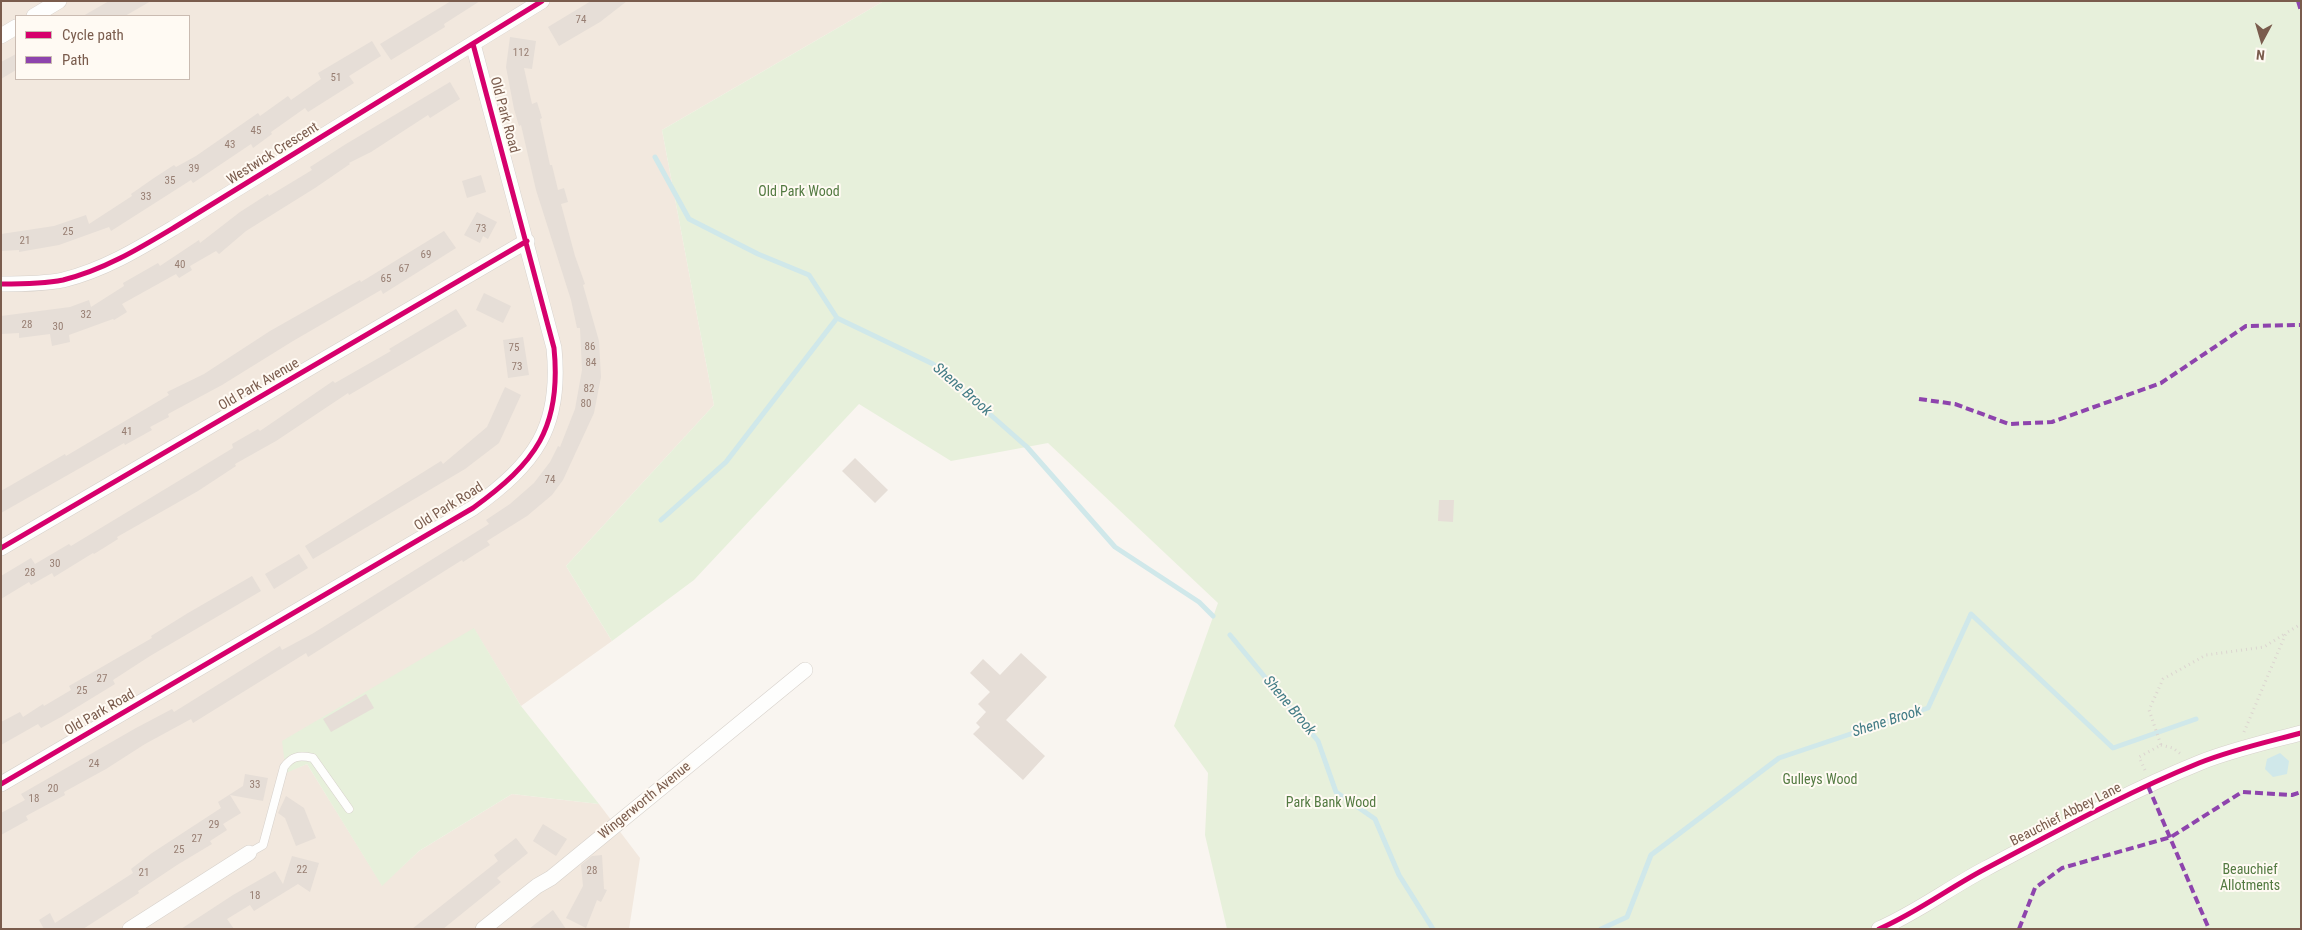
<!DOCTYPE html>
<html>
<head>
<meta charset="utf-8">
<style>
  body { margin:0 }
  #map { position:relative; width:2302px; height:930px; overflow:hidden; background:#f9f5f0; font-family:"Roboto Condensed",sans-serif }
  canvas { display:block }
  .frame { position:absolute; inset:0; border:2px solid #7a5c4d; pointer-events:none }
  .legend { position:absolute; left:15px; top:15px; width:175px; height:65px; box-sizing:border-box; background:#fffaf3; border:1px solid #cabbb1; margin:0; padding:6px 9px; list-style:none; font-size:15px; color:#7a5c4d }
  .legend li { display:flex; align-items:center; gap:10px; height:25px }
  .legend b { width:25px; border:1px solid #cabbb1 }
  .north { position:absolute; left:2237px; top:15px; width:50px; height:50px; -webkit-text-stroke:4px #fffaf3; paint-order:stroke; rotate:186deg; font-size:14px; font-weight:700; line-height:20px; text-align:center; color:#7a5c4d }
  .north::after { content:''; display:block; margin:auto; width:18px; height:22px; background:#7a5c4d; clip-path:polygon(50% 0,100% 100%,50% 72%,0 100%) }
</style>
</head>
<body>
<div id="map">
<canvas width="2302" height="930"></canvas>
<div class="frame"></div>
<ul class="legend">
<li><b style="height:6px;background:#d6006c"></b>Cycle path</li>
<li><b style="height:6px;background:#8e44ad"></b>Path</li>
</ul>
<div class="north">N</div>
</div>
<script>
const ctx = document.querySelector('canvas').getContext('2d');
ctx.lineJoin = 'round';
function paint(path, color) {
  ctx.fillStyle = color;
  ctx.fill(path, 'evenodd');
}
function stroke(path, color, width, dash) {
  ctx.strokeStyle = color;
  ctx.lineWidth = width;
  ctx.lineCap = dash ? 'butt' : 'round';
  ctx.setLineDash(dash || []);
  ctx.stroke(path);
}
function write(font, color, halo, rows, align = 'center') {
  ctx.font = font + ' "Roboto Condensed",sans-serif';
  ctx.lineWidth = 4;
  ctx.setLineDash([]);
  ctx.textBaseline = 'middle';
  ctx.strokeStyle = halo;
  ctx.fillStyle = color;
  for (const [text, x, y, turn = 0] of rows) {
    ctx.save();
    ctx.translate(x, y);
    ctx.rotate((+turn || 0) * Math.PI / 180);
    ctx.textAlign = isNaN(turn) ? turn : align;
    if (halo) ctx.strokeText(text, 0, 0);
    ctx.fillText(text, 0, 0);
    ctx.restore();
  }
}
const residential = new Path2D(`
  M 1,1 L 884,1 L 662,130 L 714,405 L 566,566 L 612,641 L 521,706 L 474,629 L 286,772 L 307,764 L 382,885 L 419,851 L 512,794 L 599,804 L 640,858 L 629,929 L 1,929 ZM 16,16 L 189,16 L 189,79 L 16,79 Z`);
const green = new Path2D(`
  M 884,1 L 2301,1 L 2301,929 L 1227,929 L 1205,835 L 1208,773 L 1174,726 L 1218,603 L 1048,443 L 951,461 L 859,404 L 694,580 L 612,641 L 566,566 L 714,405 L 662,130 Z
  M 474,628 L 521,706 L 599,804 L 512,794 L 419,851 L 382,886 L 307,764 L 286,773 L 282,741 Z`);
const water = new Path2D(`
  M 2280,753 L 2289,761 L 2287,774 L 2273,777 L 2265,769 L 2267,759 Z`);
const stream = new Path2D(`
  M 655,157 L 689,219 L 758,254 L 809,275 L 837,318 L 933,364 L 1027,447 L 1115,547 L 1199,602 L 1213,616
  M 661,520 L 726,462 L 837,318
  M 1230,635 L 1318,741 L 1336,792 L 1375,819 L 1399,875 L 1433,929
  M 1601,929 L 1627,917 L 1651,855 L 1779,758 L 1928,708 L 1971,614 L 2113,748 L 2196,719`);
const building = new Path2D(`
  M 109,1 L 151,1 L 125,16 L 83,16 Z
  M 451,1 L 480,1 L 444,24 L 445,27 L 391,60 L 380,44 Z
  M 591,1 L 627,1 L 600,22 L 559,46 L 548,27 Z
  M 510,37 L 536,41 L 532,69 L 524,68 L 532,104 L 537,102 L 542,118 L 540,119 L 550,165 L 552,165 L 558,190 L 564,188 L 568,202 L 561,204 L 575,256 L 585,284 L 583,285 L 599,341 L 601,377 L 594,413 L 563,480 L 552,495 L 527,516 L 487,541 L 490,545 L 477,553 L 463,562 L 462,560 L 308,657 L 306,653 L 193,723 L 191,719 L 145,744 L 106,769 L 64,792 L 65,795 L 26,816 L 28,820 L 1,835 L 1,813 L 25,800 L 21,794 L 136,728 L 172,709 L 174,712 L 280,646 L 282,650 L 312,634 L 489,524 L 486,520 L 510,504 L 534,483 L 550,462 L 558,446 L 560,447 L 575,409 L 582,370 L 580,328 L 577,328 L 571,300 L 536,190 L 521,125 L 519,126 L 514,109 L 506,67 Z
  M 372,41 L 381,56 L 349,76 L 354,83 L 308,112 L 305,108 L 271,132 L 272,134 L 253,148 L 251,144 L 193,183 L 191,180 L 111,231 L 109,227 L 59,245 L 19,252 L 19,250 L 1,251 L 1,234 L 54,226 L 86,215 L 89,224 L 132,196 L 131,194 L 154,178 L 174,165 L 176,167 L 196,156 L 258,113 L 260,116 L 288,96 L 291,100 L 321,79 L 318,73 Z
  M 16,54 L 16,70 L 1,79 L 1,62 Z
  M 450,82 L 460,99 L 430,118 L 428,115 L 371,152 L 349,163 L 350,164 L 315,188 L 246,231 L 219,254 L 216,251 L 190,266 L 192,270 L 179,278 L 176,274 L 122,304 L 127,312 L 114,320 L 113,319 L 69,335 L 70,342 L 52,346 L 50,334 L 19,338 L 19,333 L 1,334 L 1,316 L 70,307 L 89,300 L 91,307 L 124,286 L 123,283 L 158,263 L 160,266 L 199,240 L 200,243 L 240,212 L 268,194 L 269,196 L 312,170 L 310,167 L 346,144 Z
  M 481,175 L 486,192 L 467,198 L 462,181 Z
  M 477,212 L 497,222 L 488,239 L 483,236 L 480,243 L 464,235 Z
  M 444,231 L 456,248 L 418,272 L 383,294 L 381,290 L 293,341 L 222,385 L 168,414 L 169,417 L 150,427 L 152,430 L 125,445 L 124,443 L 1,513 L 1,491 L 65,454 L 66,456 L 169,395 L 167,392 L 204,374 L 270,331 L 360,280 L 361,282 Z
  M 484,293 L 511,306 L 503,323 L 476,310 Z
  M 456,309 L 467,326 L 349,395 L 348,393 L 276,441 L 235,464 L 236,466 L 198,491 L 117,537 L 118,539 L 94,554 L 93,553 L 54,577 L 52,573 L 31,585 L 29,582 L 1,599 L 1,576 L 31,558 L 35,564 L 69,544 L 71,546 L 233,448 L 232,444 L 258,429 L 260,431 L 333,381 L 335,383 L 391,351 L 389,349 Z
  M 523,337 L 529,375 L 508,378 L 503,340 Z
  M 505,387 L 521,395 L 499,443 L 465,469 L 313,559 L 305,546 L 441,461 L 443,464 L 487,427 Z
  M 855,458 L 888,490 L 875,503 L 842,471 Z
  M 1439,500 L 1454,500 L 1453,522 L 1438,521 Z
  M 299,554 L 308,568 L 274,589 L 265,574 Z
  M 252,576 L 261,591 L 150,656 L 113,680 L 115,684 L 61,717 L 41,728 L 38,724 L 1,745 L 1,722 L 20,712 L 23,717 L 43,704 L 44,706 L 71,690 L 69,686 L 152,638 L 151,636 L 188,613 Z
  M 1021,653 L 1047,677 L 1006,720 L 1045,756 L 1023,780 L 973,734 L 980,727 L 976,723 L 986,712 L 978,704 L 990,692 L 970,673 L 983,659 L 1000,675 Z
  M 366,694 L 374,708 L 331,732 L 323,719 Z
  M 245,774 L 268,778 L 263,801 L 230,795 L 241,813 L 223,824 L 227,830 L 210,841 L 212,844 L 177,865 L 138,891 L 139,893 L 83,929 L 44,929 L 39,920 L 50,913 L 55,923 L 133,873 L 131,869 L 152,853 L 221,808 L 218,802 L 243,786 Z
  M 286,796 L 304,808 L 316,838 L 296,846 L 285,818 L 278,813 Z
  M 543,824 L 567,839 L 556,856 L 533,841 Z
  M 516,838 L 528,853 L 497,878 L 501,882 L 443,929 L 412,929 L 498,861 L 494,855 Z
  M 602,855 L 604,889 L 607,890 L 601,902 L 597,900 L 586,928 L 566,918 L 583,886 L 581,865 L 592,856 Z
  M 292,856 L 319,863 L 310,892 L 298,884 L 254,911 L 250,905 L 227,919 L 234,929 L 181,929 L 233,895 L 275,871 L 283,884 Z
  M 553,910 L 566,929 L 529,929 Z`);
const path = new Path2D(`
  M 2244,732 L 2286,633 L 2301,624
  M 2161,745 L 2173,748 L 2181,754
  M 2145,770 L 2139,757 L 2161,745 L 2149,710 L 2163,679 L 2206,655 L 2264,647 L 2286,633`);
const service = new Path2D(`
  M 249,853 L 263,845 L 284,767 C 292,756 299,755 313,758 L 349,809`);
const minor = new Path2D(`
  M 34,16 L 59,1
  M 1,36 L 16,27
  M 1,284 C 22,284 43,284 63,280 C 104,270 140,248 175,227 L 542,1
  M 1,548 L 527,241
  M 1,784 L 473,508 C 535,463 562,428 554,348 L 473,44
  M 130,929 L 249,853
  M 483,929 L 537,886 L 551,878 L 805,670
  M 1879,929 C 1916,913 1949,888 1985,869 C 2055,832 2125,793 2199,763 C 2231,750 2267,742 2301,733`);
const quiet = new Path2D(`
  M 2298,1 L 2301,11
  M 1919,399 L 1955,404 L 2009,424 L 2052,422 L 2161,383 L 2246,326 L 2301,325
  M 2148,786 L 2209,929
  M 2019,929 L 2035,888 L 2062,868 L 2171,837 L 2242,792 L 2292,795 L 2301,792`);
const cycleway = new Path2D(`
  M 1,284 C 22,284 43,284 63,280 C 104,270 140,248 175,227 L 542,1
  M 1,548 L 527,241
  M 1,784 L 473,508 C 535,463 562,428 554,348 L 473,44
  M 1879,929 C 1916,913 1949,888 1985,869 C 2055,832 2125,793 2199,763 C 2231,750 2267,742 2301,733`);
const numberNames = [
  ["74",581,20],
  ["112",521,53],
  ["51",336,78],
  ["45",256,131],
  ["43",230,145],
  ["39",194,169],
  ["35",170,181],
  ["33",146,197],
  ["73",481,229],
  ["25",68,232],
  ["21",25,241],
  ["69",426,255],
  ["40",180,265],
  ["67",404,269],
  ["65",386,279],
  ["32",86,315],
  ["28",27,325],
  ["30",58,327],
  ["86",590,347],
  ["75",514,348],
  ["84",591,363],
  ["73",517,367],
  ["82",589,389],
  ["80",586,404],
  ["41",127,432],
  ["74",550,480],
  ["30",55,564],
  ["28",30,573],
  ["27",102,679],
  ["25",82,691],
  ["24",94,764],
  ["33",255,785],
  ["20",53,789],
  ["18",34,799],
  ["29",214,825],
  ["27",197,839],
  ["25",179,850],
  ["22",302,870],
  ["28",592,871],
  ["21",144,873],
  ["18",255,896]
];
const streetNames = [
  ["Old Park Road",504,115,75],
  ["Westwick Crescent",273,154,-32],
  ["Old Park Avenue",259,385,-30],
  ["Old Park Road",449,507,-32],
  ["Old Park Road",100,713,-30],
  ["Wingerworth Avenue",645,801,-39],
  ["Beauchief Abbey Lane",2066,815,-27]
];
const parkNames = [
  ["Old Park Wood",799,192],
  ["Gulleys Wood",1820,780],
  ["Park Bank Wood",1331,803],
  ["Beauchief",2250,870],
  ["Allotments",2250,886]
];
const waterNames = [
  ["Shene Brook",962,390,41],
  ["Shene Brook",1289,706,50],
  ["Shene Brook",1887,722,-18]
];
paint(residential, '#f2e8de');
paint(green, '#e7f0db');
paint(water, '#d0e8ea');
stroke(stream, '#d0e8ea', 5);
paint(building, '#e6ded7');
stroke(service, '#d7d1cb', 9);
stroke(minor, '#d7d1cb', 16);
stroke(path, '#dcd5d0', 3, [1, 4]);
stroke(service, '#fefefd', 8);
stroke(minor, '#fefefd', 15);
stroke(quiet, '#8e44ad', 4, [8, 4]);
stroke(cycleway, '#d6006c', 5);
write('11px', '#977e72', null, numberNames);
write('14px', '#7a5c4d', '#fffaf3', streetNames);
write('14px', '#537a41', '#fffaf3', parkNames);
write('italic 15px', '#437c86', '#fffaf3', waterNames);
</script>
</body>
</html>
